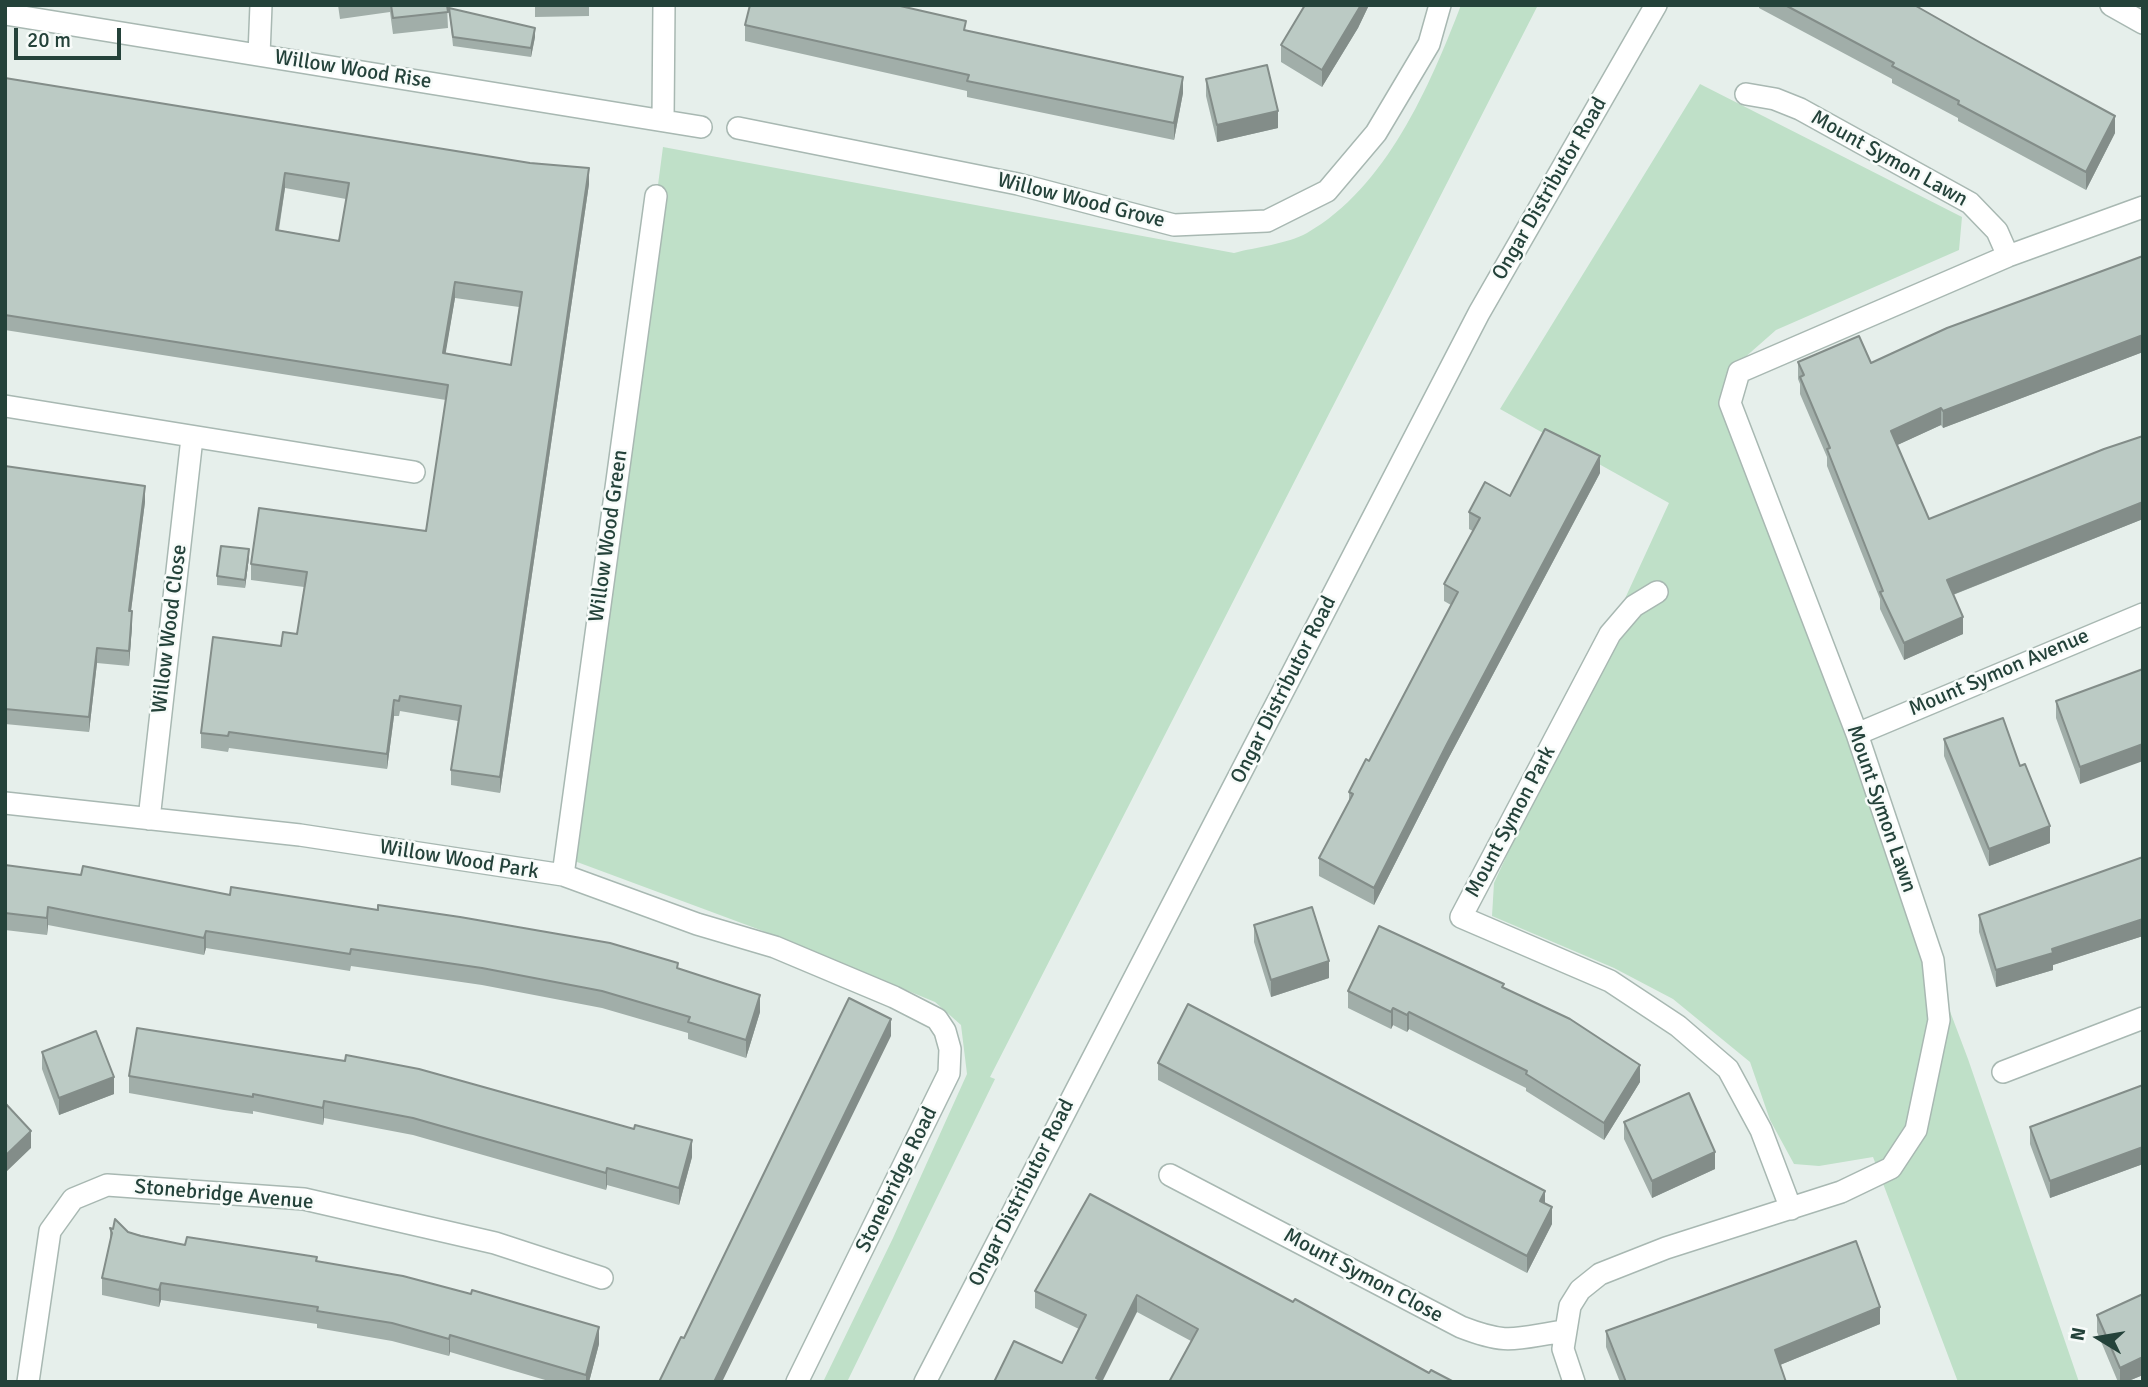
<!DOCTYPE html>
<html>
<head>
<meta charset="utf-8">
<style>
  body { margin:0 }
  #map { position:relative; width:2148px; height:1387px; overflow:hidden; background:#e6efeb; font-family:Signika,sans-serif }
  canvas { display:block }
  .frame { position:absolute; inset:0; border:7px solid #24423a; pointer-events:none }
  .north { position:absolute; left:2064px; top:1303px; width:70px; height:70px; -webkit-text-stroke:5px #f7fbf9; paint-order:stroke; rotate:281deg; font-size:19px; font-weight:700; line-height:28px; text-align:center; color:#24423a }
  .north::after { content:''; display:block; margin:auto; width:24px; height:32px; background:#24423a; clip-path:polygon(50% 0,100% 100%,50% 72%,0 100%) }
  .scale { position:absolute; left:14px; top:28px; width:107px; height:32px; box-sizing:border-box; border:4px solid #24423a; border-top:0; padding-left:9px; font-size:21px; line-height:24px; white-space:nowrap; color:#24423a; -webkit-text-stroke:5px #f7fbf9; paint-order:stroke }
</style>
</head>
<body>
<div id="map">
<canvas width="2148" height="1387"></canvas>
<div class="frame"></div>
<div class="north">N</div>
<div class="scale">20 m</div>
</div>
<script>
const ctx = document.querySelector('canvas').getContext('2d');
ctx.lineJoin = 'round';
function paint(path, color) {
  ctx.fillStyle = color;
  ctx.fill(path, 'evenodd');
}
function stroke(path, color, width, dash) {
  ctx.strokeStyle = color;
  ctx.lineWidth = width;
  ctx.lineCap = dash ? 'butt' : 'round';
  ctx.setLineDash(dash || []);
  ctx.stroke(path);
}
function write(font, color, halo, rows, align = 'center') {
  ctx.font = font + ' Signika,sans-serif';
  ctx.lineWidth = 5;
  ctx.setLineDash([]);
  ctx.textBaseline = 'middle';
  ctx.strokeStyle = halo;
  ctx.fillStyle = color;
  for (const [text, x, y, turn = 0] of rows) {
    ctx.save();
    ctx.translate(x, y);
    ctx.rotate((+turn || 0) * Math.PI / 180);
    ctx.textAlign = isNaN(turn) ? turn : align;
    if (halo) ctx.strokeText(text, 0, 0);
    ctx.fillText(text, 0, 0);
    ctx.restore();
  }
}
const green = new Path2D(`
  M 1461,5 L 1538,5 L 990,1077 L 995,1079 L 847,1382 L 823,1382 L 893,1238 L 967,1074 L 961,1025 L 935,1002 L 763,931 L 569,859 L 663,147 L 1234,253 C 1256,247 1287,244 1307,233 C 1386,188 1430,86 1461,5 Z
  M 1700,84 L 1962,217 L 1959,250 L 1776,330 L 1726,374 L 1725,416 L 1968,1059 L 2079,1382 L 1958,1382 L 1873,1157 L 1819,1166 L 1794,1164 L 1770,1120 L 1750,1062 L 1673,999 L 1614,968 L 1492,916 L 1494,883 L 1669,503 L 1500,409 Z`);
const minor = new Path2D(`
  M 2111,5 L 2143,23
  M 5,14 L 701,127
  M 259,55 L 261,5
  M 1746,94 L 1775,99 L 1800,109 L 1970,203 L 1997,231 L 2008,256
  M 663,120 L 664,5
  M 738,128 L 1018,184 L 1174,225 L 1267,221 L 1327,191 L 1376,133 L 1429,44 L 1440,5
  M 5,406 L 414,472
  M 1657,592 L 1634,606 L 1610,634 L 1461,917 L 1610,981 L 1678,1026 L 1728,1069 L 1761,1130 L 1791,1209
  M 1857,734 L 2143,614
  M 5,803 L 300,835 L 563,875 L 697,924 L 775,947 L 894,997 L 937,1019 L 945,1031 L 950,1049 L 949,1073 L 797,1382
  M 149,819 L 192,438
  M 563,875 L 656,196
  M 2003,1072 L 2143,1018
  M 1170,1175 L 1461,1327 C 1510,1346 1515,1338 1565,1331
  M 28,1382 L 50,1231 L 73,1199 L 107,1185 L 304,1199 L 495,1243 L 602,1278
  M 925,1382 L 1479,313 L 1656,5
  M 1574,1382 L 1563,1349 L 1570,1306 L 1580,1290 L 1600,1274 L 1666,1248 L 1841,1192 L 1891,1168 L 1916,1130 L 1939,1020 L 1933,960 L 1857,734 L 1730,403 L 1739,372 L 2008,256 L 2143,207`);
const wall = new Path2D(`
  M 338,5 L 447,5 L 448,28 L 393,34 L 390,12 L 340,19 Z
  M 535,5 L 589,5 L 589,16 L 535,17 Z
  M 750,5 L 899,5 L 966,31 L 1183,93 L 1174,140 L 967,97 L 967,91 L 745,41 L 745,25 Z
  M 1305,5 L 1369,5 L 1358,28 L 1322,87 L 1281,62 L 1281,45 Z
  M 1759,5 L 1918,5 L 1918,7 L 2115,133 L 2086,190 L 1958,121 L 1958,118 L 1892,83 L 1892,79 L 1759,8 Z
  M 449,8 L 535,37 L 531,57 L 453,46 Z
  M 5,78 L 589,184 L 500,793 L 451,785 L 451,770 L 458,721 L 400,711 L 399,716 L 394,716 L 387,769 L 229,748 L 228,752 L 201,748 L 201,733 L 281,646 L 297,634 L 304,587 L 251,580 L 251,564 L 426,531 L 446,400 L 5,330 ZM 285,188 L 346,199 L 339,241 L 279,230 ZM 455,298 L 519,307 L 511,365 L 445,354 Z
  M 1206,79 L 1278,128 L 1217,142 L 1206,96 Z
  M 2143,256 L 2143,352 L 1943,428 L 1941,425 L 1897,445 L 1929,519 L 2143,436 L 2143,519 L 1953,595 L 1963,634 L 1904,660 L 1880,609 L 1880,599 L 1827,466 L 1827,457 L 1800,394 L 1800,384 L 1798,379 L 1798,362 L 1871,363 Z
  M 5,466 L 145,502 L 131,611 L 132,626 L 129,666 L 97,663 L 89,732 L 5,724 Z
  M 1600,473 L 1447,761 L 1374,905 L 1319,876 L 1319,858 L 1349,801 L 1349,792 L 1369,761 L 1451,605 L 1444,601 L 1444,584 L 1473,531 L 1469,529 L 1469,512 L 1510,496 Z
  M 249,557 L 245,588 L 217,585 L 217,576 Z
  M 2143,669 L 2080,784 L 2056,718 L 2056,701 Z
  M 1944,739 L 2020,766 L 2050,843 L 1989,866 L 1944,756 Z
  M 2143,857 L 2143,936 L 2053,965 L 2053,970 L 1996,987 L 1979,932 L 1979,915 Z
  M 5,865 L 230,895 L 678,968 L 760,1012 L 746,1058 L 688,1039 L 688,1033 L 602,1008 L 482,985 L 351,966 L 350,971 L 206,948 L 204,955 L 48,925 L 47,935 L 5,930 Z
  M 1254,925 L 1329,978 L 1271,997 L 1254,942 Z
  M 1504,988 L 1640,1082 L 1604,1140 L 1526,1091 L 1526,1088 L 1409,1029 L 1407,1032 L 1393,1025 L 1391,1029 L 1348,1008 L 1348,991 Z
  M 137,1028 L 692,1157 L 679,1205 L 607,1185 L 606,1190 L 413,1135 L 324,1118 L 323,1125 L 253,1111 L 253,1114 L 224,1110 L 129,1093 L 129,1076 Z
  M 42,1052 L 114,1094 L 59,1115 L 42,1069 Z
  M 1158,1063 L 1545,1204 L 1552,1224 L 1527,1273 L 1158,1080 Z
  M 2143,1085 L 2143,1164 L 2050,1198 L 2030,1144 L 2030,1127 Z
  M 1624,1122 L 1715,1169 L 1652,1198 L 1624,1139 Z
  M 110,1228 L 185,1245 L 317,1261 L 599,1344 L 589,1382 L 552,1382 L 450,1352 L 449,1356 L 392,1341 L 317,1328 L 317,1324 L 161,1300 L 159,1307 L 102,1295 L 102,1278 L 110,1242 Z
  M 1035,1291 L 1293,1302 L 1429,1373 L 1454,1382 L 1191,1341 L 1137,1312 L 1062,1363 L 1079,1329 L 1035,1308 Z
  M 2143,1294 L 2143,1375 L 2126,1382 L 2118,1382 L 2097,1332 L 2097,1315 Z
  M 1880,1324 L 1780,1365 L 1786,1382 L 1620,1382 L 1606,1347 L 1606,1331 Z`);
const shadedWall = new Path2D(`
  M 1361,5 L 1369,5 L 1358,28 L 1322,87 L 1322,70 Z
  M 535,28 L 535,37 L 531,57 L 531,48 Z
  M 1183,77 L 1183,93 L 1174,140 L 1174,123 Z
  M 1278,111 L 1278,128 L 1217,142 L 1217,125 Z
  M 2115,116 L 2115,133 L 2086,190 L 2086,172 Z
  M 589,168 L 589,184 L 500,793 L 500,777 Z
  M 285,173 L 285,188 L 276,245 L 276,230 Z
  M 455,282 L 455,298 L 443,369 L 443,353 Z
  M 2143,335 L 2143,352 L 1943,428 L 1943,411 Z
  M 1941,408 L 1941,425 L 1891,448 L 1891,431 Z
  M 1600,456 L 1600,473 L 1447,761 L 1374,905 L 1374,888 L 1447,744 Z
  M 145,486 L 145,502 L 129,626 L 129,611 Z
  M 2143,502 L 2143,519 L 1947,597 L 1947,580 Z
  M 249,549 L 249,557 L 245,588 L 245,580 Z
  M 132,611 L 132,626 L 129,666 L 129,651 Z
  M 1963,617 L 1963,634 L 1904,660 L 1904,643 Z
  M 97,648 L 97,663 L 89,732 L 89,717 Z
  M 394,700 L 394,716 L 387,769 L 387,754 Z
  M 2143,744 L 2143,761 L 2080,784 L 2080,767 Z
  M 2050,826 L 2050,843 L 1989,866 L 1989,849 Z
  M 48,907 L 48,925 L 47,935 L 47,918 Z
  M 2143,919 L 2143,936 L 2053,965 L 2053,970 L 1996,987 L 1996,970 L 2052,949 Z
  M 206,931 L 206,948 L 204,955 L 204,938 Z
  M 1329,961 L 1329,978 L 1271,997 L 1271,980 Z
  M 760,995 L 760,1012 L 746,1058 L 746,1040 Z
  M 1393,1008 L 1393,1025 L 1391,1029 L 1391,1012 Z
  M 1409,1012 L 1409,1029 L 1407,1032 L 1407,1015 Z
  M 891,1019 L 891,1036 L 722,1382 L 714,1382 Z
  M 1640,1065 L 1640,1082 L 1604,1140 L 1604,1123 Z
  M 114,1077 L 114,1094 L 59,1115 L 59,1098 Z
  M 324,1101 L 324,1118 L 323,1125 L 323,1108 Z
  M 31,1131 L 31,1148 L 5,1173 L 5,1156 Z
  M 692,1140 L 692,1157 L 679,1205 L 679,1188 Z
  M 2143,1147 L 2143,1164 L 2050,1198 L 2050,1181 Z
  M 1715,1152 L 1715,1169 L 1652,1198 L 1652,1181 Z
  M 607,1168 L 607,1185 L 606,1190 L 606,1173 Z
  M 1545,1191 L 1545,1208 L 1540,1201 Z
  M 1552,1207 L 1552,1224 L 1527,1273 L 1527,1256 Z
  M 161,1283 L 161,1300 L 159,1307 L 159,1290 Z
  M 1137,1295 L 1137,1312 L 1102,1382 L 1096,1378 Z
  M 1880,1307 L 1880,1324 L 1775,1367 L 1775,1350 Z
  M 599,1327 L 599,1344 L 589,1382 L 586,1382 L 586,1375 Z
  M 450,1335 L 450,1352 L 449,1356 L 449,1339 Z
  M 2143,1357 L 2143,1375 L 2126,1382 L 2120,1382 L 2120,1368 Z`);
const building = new Path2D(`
  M 391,5 L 447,5 L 448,12 L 393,18 Z
  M 750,5 L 896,5 L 966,21 L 964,30 L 1183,77 L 1174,123 L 967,81 L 969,75 L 745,25 Z
  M 1305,5 L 1361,5 L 1322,70 L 1281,45 Z
  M 1785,5 L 1917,5 L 1916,6 L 1981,43 L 2115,116 L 2086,172 L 1958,104 L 1959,101 L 1892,66 L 1894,63 Z
  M 449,8 L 535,28 L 531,48 L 453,37 Z
  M 1267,65 L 1278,111 L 1217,125 L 1206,79 Z
  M 5,78 L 530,163 L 589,168 L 500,777 L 451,770 L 461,706 L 400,696 L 399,701 L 394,700 L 387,754 L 229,732 L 228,736 L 201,733 L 213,637 L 281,646 L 283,632 L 297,634 L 307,572 L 251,564 L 259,508 L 426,531 L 448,385 L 5,315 ZM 285,173 L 349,183 L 339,241 L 276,230 ZM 455,282 L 522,292 L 511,365 L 443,353 Z
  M 2143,256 L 2143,335 L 1943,411 L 1941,408 L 1891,431 L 1929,519 L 2104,449 L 2143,436 L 2143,502 L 1947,580 L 1963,617 L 1904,643 L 1880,592 L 1883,591 L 1827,449 L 1830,448 L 1800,377 L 1804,375 L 1798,362 L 1859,336 L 1871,363 L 1947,328 Z
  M 1545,429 L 1600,456 L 1447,744 L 1374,888 L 1319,858 L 1353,794 L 1349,792 L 1366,759 L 1369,761 L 1458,592 L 1444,584 L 1480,518 L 1469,512 L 1485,482 L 1510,496 Z
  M 5,466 L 145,486 L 129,611 L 132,611 L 129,651 L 97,648 L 89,717 L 5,709 Z
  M 221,546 L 249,549 L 245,580 L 217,576 Z
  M 2143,669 L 2143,744 L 2080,767 L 2056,701 Z
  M 2003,718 L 2020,766 L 2025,764 L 2050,826 L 1989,849 L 1944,739 Z
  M 2143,857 L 2143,919 L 2052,949 L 2053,953 L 1996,970 L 1979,915 Z
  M 5,865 L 81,875 L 83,866 L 230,895 L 231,887 L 378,910 L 378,905 L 460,917 L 610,943 L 678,963 L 677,968 L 760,995 L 746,1040 L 688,1022 L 690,1017 L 602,991 L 482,968 L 351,949 L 350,954 L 206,931 L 204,938 L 48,907 L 47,918 L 5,913 Z
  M 1312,907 L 1329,961 L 1271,980 L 1254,925 Z
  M 1379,926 L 1504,984 L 1502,987 L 1570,1019 L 1640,1065 L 1604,1123 L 1526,1074 L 1527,1071 L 1409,1012 L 1407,1015 L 1393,1008 L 1391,1012 L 1348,991 Z
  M 849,998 L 891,1019 L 714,1382 L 659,1382 L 681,1337 L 684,1338 Z
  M 1188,1004 L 1545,1191 L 1540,1201 L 1552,1207 L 1527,1256 L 1158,1063 Z
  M 137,1028 L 345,1061 L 346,1055 L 419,1069 L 634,1129 L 635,1125 L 692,1140 L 679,1188 L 607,1168 L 606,1173 L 413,1118 L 324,1101 L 323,1108 L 253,1094 L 253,1097 L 224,1092 L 129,1076 Z
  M 96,1031 L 114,1077 L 59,1098 L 42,1052 Z
  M 2143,1085 L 2143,1147 L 2050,1181 L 2030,1127 Z
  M 1689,1093 L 1715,1152 L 1652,1181 L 1624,1122 Z
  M 5,1103 L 31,1131 L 5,1156 Z
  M 1090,1194 L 1293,1302 L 1295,1299 L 1429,1373 L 1431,1370 L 1454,1382 L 1169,1382 L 1198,1329 L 1137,1295 L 1096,1378 L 1103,1382 L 994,1382 L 1014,1341 L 1062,1363 L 1086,1315 L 1035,1291 Z
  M 115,1219 L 128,1232 L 141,1236 L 185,1245 L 187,1237 L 317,1257 L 316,1261 L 403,1276 L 471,1294 L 472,1290 L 599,1327 L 586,1375 L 450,1335 L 449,1339 L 392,1323 L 317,1311 L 318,1307 L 161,1283 L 159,1290 L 102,1278 L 112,1233 L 110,1228 L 113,1229 Z
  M 1856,1241 L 1880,1307 L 1775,1350 L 1786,1382 L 1626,1382 L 1606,1331 Z
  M 2143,1294 L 2143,1357 L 2120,1368 L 2097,1315 Z`);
const streetNames = [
  ["Willow Wood Rise",353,70,9],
  ["Mount Symon Lawn",1889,159,29],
  ["Ongar Distributor Road",1550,189,-60],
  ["Willow Wood Grove",1081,201,14],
  ["Willow Wood Green",609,536,-82],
  ["Willow Wood Close",170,629,-83],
  ["Mount Symon Avenue",1999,673,-23],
  ["Ongar Distributor Road",1284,690,-63],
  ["Mount Symon Lawn",1881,809,71],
  ["Mount Symon Park",1511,822,-62],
  ["Willow Wood Park",459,860,9],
  ["Stonebridge Road",897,1180,-64],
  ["Ongar Distributor Road",1022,1193,-63],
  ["Stonebridge Avenue",224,1195,5],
  ["Mount Symon Close",1363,1276,28]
];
paint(green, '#bfe0c8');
stroke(minor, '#a8b8b2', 24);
stroke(minor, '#fff', 21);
paint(wall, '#a1aea9');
paint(shadedWall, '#838d89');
paint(building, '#bbcac4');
stroke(building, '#838d89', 2);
write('21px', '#24423a', '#f7fbf9', streetNames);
</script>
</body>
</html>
